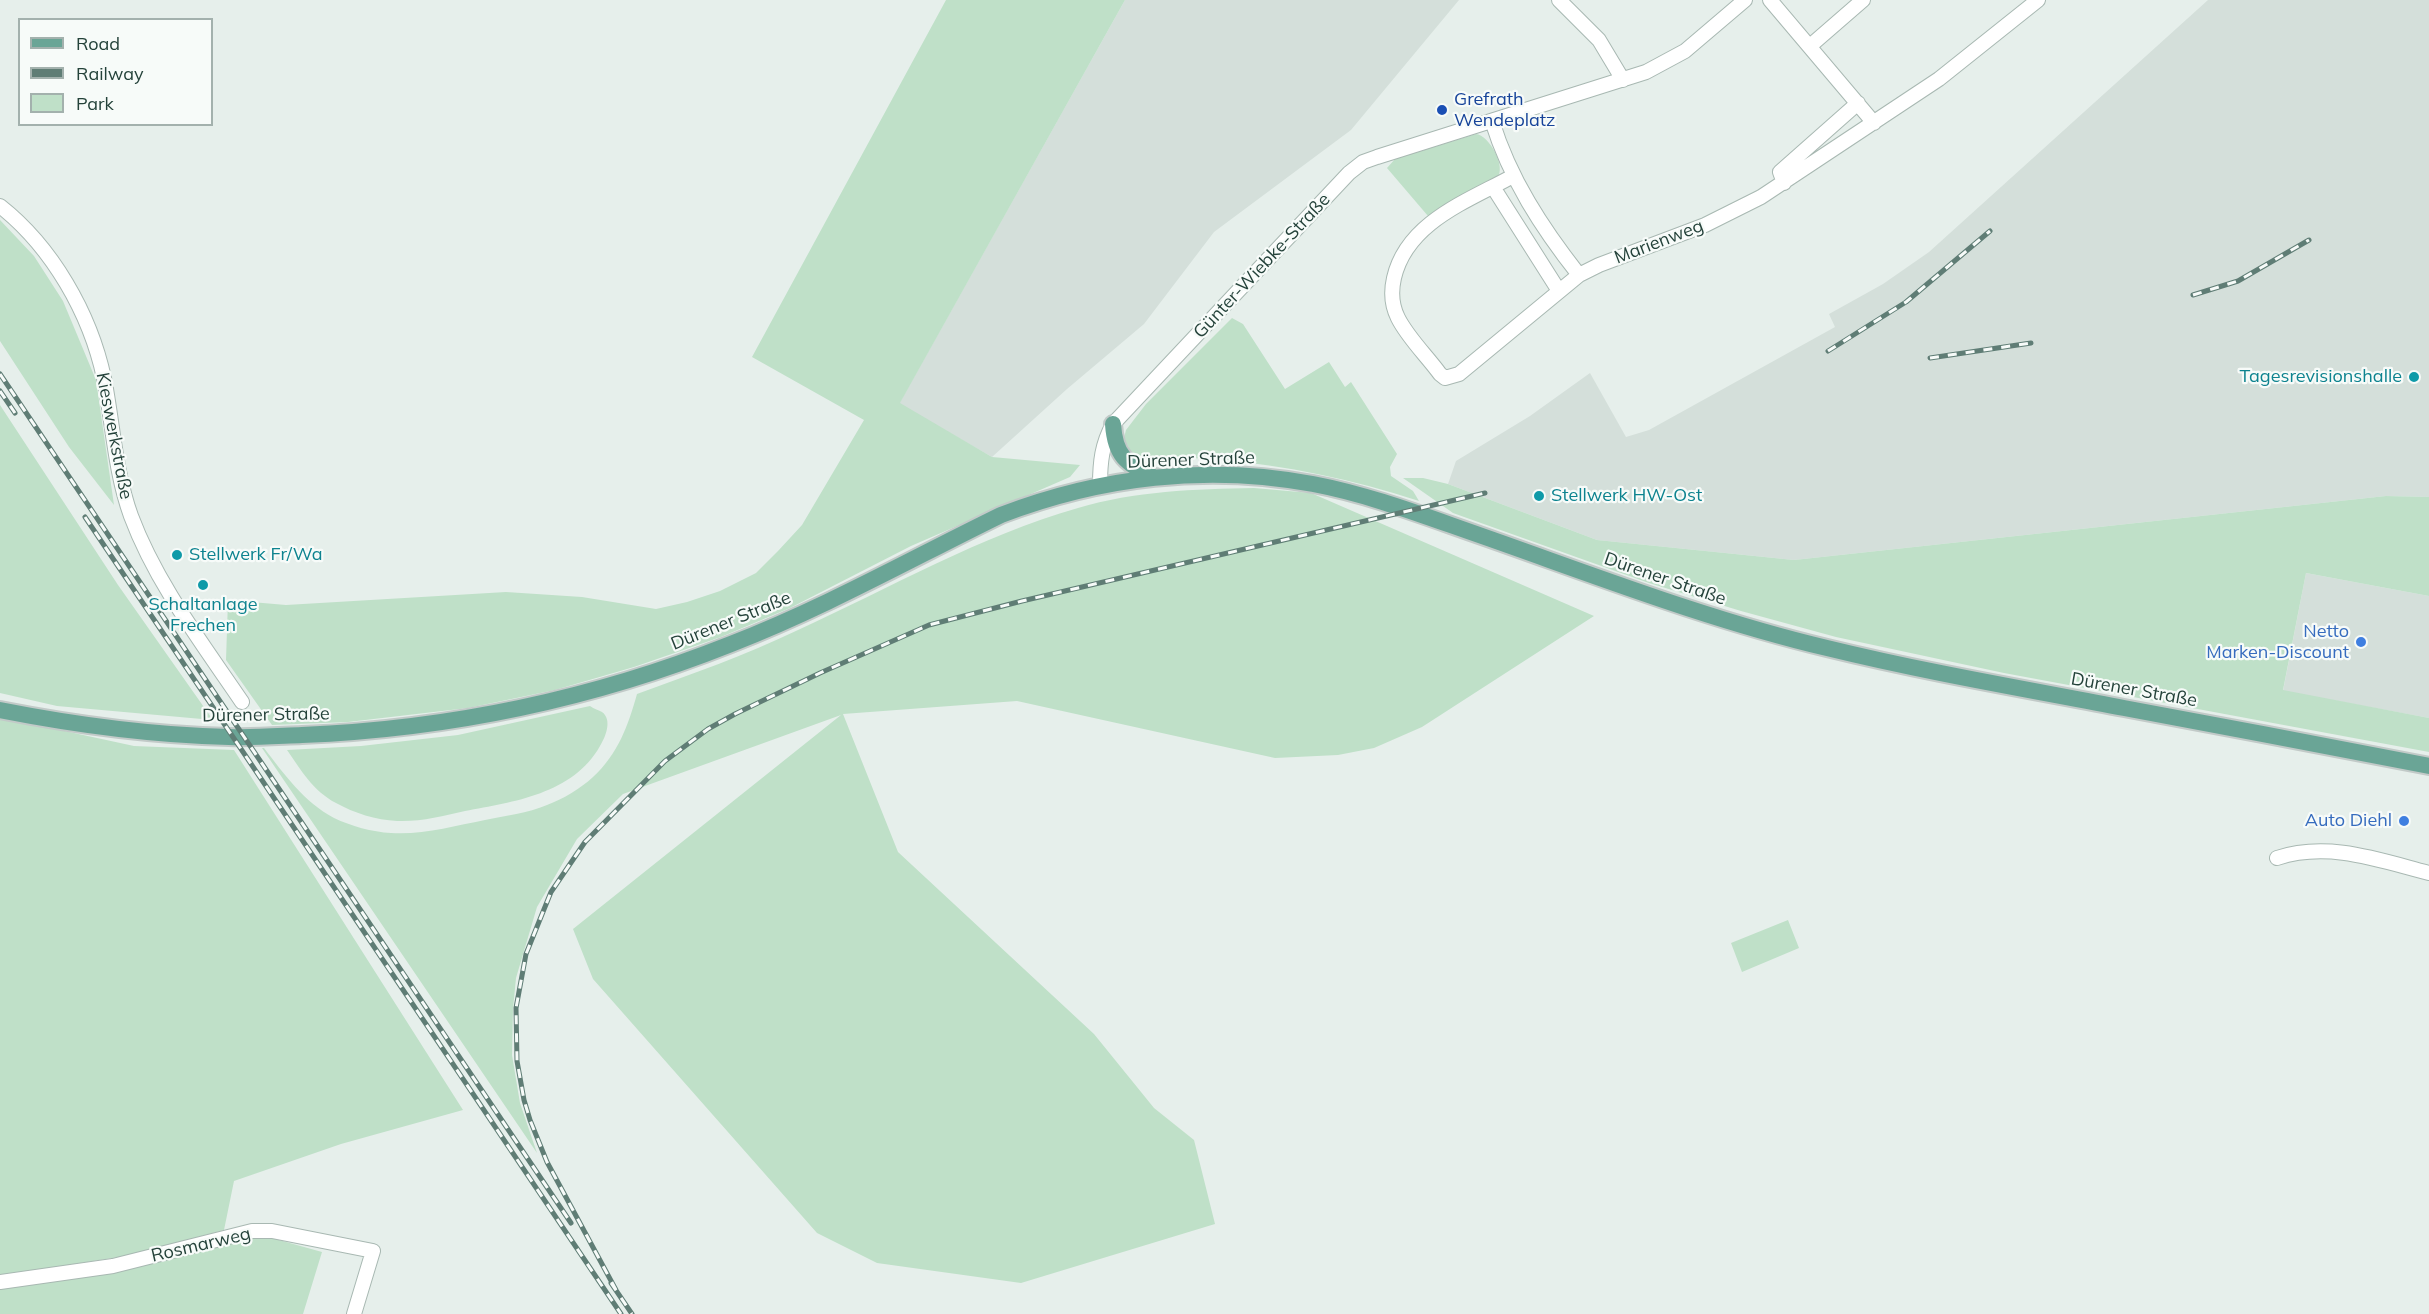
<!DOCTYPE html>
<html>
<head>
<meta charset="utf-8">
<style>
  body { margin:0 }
  #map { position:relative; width:2429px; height:1314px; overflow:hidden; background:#e6efeb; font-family:Mulish,sans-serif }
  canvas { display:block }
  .legend { position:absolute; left:18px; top:18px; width:195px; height:108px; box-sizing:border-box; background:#f7fbf9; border:2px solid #a3b1ad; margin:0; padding:8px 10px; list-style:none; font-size:18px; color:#24423a }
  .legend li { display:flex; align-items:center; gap:12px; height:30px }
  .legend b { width:30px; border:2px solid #a3b1ad }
</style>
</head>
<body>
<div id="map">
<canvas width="2429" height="1314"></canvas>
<ul class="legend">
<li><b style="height:8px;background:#6aa596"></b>Road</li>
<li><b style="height:8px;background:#5f7d75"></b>Railway</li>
<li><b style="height:16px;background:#bfe0c8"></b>Park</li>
</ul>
</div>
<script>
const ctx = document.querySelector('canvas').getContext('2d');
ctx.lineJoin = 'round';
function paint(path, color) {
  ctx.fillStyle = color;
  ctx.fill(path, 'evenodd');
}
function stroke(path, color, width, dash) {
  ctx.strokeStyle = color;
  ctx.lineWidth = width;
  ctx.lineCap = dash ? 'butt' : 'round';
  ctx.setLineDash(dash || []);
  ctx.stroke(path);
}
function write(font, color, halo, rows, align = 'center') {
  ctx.font = font + ' Mulish,sans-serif';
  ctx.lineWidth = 4.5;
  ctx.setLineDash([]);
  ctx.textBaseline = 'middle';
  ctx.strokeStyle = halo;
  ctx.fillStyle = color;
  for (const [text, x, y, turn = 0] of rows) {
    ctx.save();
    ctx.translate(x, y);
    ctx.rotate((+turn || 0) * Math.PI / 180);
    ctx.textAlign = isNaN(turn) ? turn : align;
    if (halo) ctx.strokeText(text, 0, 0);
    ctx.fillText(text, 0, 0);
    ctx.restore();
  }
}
const built = new Path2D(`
  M 1125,0 L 1459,0 L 1351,130 L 1214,232 L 1144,324 L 1067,389 L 992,457 L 899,404 Z
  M 2208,0 L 2429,0 L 2429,497 L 2386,496 L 1794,560 L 1597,540 L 1448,484 L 1456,461 L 1530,416 L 1590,373 L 1626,437 L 1649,430 L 1835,327 L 1829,314 L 1883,284 L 1929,252 Z
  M 2306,573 L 2429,596 L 2429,718 L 2283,691 Z`);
const green = new Path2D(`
  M 946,0 L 1125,0 L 900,403 L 992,457 L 1080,465 L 1070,477 L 911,546 L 790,608 L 721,637 L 634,667 L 555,690 L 468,708 L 348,722 L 272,725 L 226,660 L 228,600 L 286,605 L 506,592 L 582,597 L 656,609 L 687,602 L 720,591 L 756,573 L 778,551 L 802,525 L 864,420 L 752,357 Z
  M 1476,134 C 1489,135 1507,167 1497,178 L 1428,216 L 1387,168 L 1395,159 Z
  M 0,220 L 34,256 L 63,301 L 96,380 L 114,505 L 69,447 L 0,341 Z
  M 1232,318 L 1243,324 L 1285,389 L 1329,362 L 1345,387 L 1351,382 L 1397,454 L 1390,467 L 1391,476 L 1413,491 L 1419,501 C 1353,479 1287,466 1217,459 C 1189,456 1157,464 1131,452 L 1124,438 L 1126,430 L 1146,404 Z
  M 0,405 L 118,585 L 213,720 L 57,706 L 0,693 Z
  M 1403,478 L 1423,478 L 1448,484 L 1597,540 L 1794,560 L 2386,496 L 2429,497 L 2429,596 L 2306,573 L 2283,690 L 2429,718 L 2429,752 L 2004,673 L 1836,637 L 1741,611 L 1649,583 L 1453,513 Z
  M 1254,488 L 1311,493 L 1594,616 L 1422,727 L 1374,748 L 1338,755 L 1275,758 L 1017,701 L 843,714 L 898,852 L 1094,1034 L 1154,1108 L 1194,1140 L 1215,1224 L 1021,1283 L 877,1263 L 817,1233 L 593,979 L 573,929 L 841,715 L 623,794 L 577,839 L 537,907 L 516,978 L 513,1009 L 512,1055 L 520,1103 L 537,1153 L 262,748 L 264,748 C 284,774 304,802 334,818 C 351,826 372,832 391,833 C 423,835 454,826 485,820 C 505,816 528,813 547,805 C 563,799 580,789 593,777 C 618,754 628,726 637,694 C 692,674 746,655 798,630 C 890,588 980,536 1078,508 C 1135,491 1195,489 1254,488 Z
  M 590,706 C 594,709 599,710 602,712 C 613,720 605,738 600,746 C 573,794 513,802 465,811 C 443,816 420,822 397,821 C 376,820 354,813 336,803 C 313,791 301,770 287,750 L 361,746 L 458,735 Z
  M 0,717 L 134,746 L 234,750 L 463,1110 L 341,1144 L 234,1181 L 224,1230 L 131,1255 L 0,1276 Z
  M 1788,920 L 1799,948 L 1742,972 L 1731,943 Z
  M 261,1235 L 322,1252 L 303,1314 L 0,1314 L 0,1286 Z`);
const minor = new Path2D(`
  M 1559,0 L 1599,40 L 1623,80
  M 1770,0 L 1874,123
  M 1810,46 L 1863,0
  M 1492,121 C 1510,179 1542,228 1579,275
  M 1513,176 C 1468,201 1407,222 1394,278 C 1391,291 1392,306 1398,318 C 1408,338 1427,356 1440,374 L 1445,378 L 1459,374 L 1579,275 L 1599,265 L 1705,225 L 1761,197 L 1939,79 L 2038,0
  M 1784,183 L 1780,172 L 1858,103
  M 1493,187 L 1559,291
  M 0,206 C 52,247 90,313 104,378 C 113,424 115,472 131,516 C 156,583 202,643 242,702
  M 1100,485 C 1100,462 1102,444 1113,424 L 1349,173 L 1363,162 L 1377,157 L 1646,72 L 1685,51 L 1745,0
  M 2277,858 C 2328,841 2379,860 2429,873
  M 0,1282 L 113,1266 L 252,1231 L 272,1231 L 373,1251 L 354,1314`);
const major = new Path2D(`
  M 1113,424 C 1115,456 1126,463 1153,477
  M 0,710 C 76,725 152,735 229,737 C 253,738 278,736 302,735 C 451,729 593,699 731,644 C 824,608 911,559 1001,515 C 1100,477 1207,464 1313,484 C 1371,495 1427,517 1482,536 C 1596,576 1709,620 1827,648 C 1925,672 2025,689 2124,708 C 2226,727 2327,746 2429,766`);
const rail = new Path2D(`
  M 2193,295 L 2238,281 L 2309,240
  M 1828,351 L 1906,302 L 1990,231
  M 1930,358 L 2031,343
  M 0,374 L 571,1223
  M 0,391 L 15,413
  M 85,517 L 621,1314
  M 611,1283 L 632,1314
  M 616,1290 L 547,1162 L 530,1120 L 524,1100 L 517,1061 L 516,1008 L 526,954 L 551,892 L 585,842 L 665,761 L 708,729 L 735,714 L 820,673 L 929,625 L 1022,601 L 1485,493`);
const markers = [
  [1442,110,6,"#1a4fb4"],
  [2414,377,6,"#0f9aa8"],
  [1539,496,6,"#0f9aa8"],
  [177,555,6,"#0f9aa8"],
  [203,585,6,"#0f9aa8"],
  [2361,642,6,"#3f7fe0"],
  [2404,821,6,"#3f7fe0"]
];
const transitNames = [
  ["Grefrath",1454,100],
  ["Wendeplatz",1454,121]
];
const streetNames = [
  ["Marienweg",1659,242,-21],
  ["Günter-Wiebke-Straße",1262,266,-47],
  ["Kieswerkstraße",114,436,79],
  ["Dürener Straße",1191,460,-2],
  ["Dürener Straße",1665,579,19],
  ["Dürener Straße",731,621,-22],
  ["Dürener Straße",2134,690,10],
  ["Dürener Straße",266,715,-1],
  ["Rosmarweg",201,1245,-13]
];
const cultureNames = [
  ["Tagesrevisionshalle",2402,377,"right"],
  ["Stellwerk HW-Ost",1551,496],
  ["Stellwerk Fr/Wa",189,555],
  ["Schaltanlage",203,605,"center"],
  ["Frechen",203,626,"center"]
];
const shopNames = [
  ["Netto",2349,632],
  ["Marken-Discount",2349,653],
  ["Auto Diehl",2392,821]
];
paint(built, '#d4dfda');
paint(green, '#bfe0c8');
stroke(minor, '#a8b8b2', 16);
stroke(major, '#c2cac8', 20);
stroke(minor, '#fff', 14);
stroke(major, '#6aa596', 16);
stroke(rail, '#5f7d75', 5);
stroke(rail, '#f7fbf9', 3, [9]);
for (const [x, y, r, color] of markers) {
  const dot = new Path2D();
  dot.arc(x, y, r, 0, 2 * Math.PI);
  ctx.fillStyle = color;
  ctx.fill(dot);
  stroke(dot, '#f7fbf9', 2);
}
write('18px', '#164399', '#f7fbf9', transitNames, 'left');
write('18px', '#24423a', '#f7fbf9', streetNames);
write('18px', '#0d838f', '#f7fbf9', cultureNames, 'left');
write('18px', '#366cbe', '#f7fbf9', shopNames, 'right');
</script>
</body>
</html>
